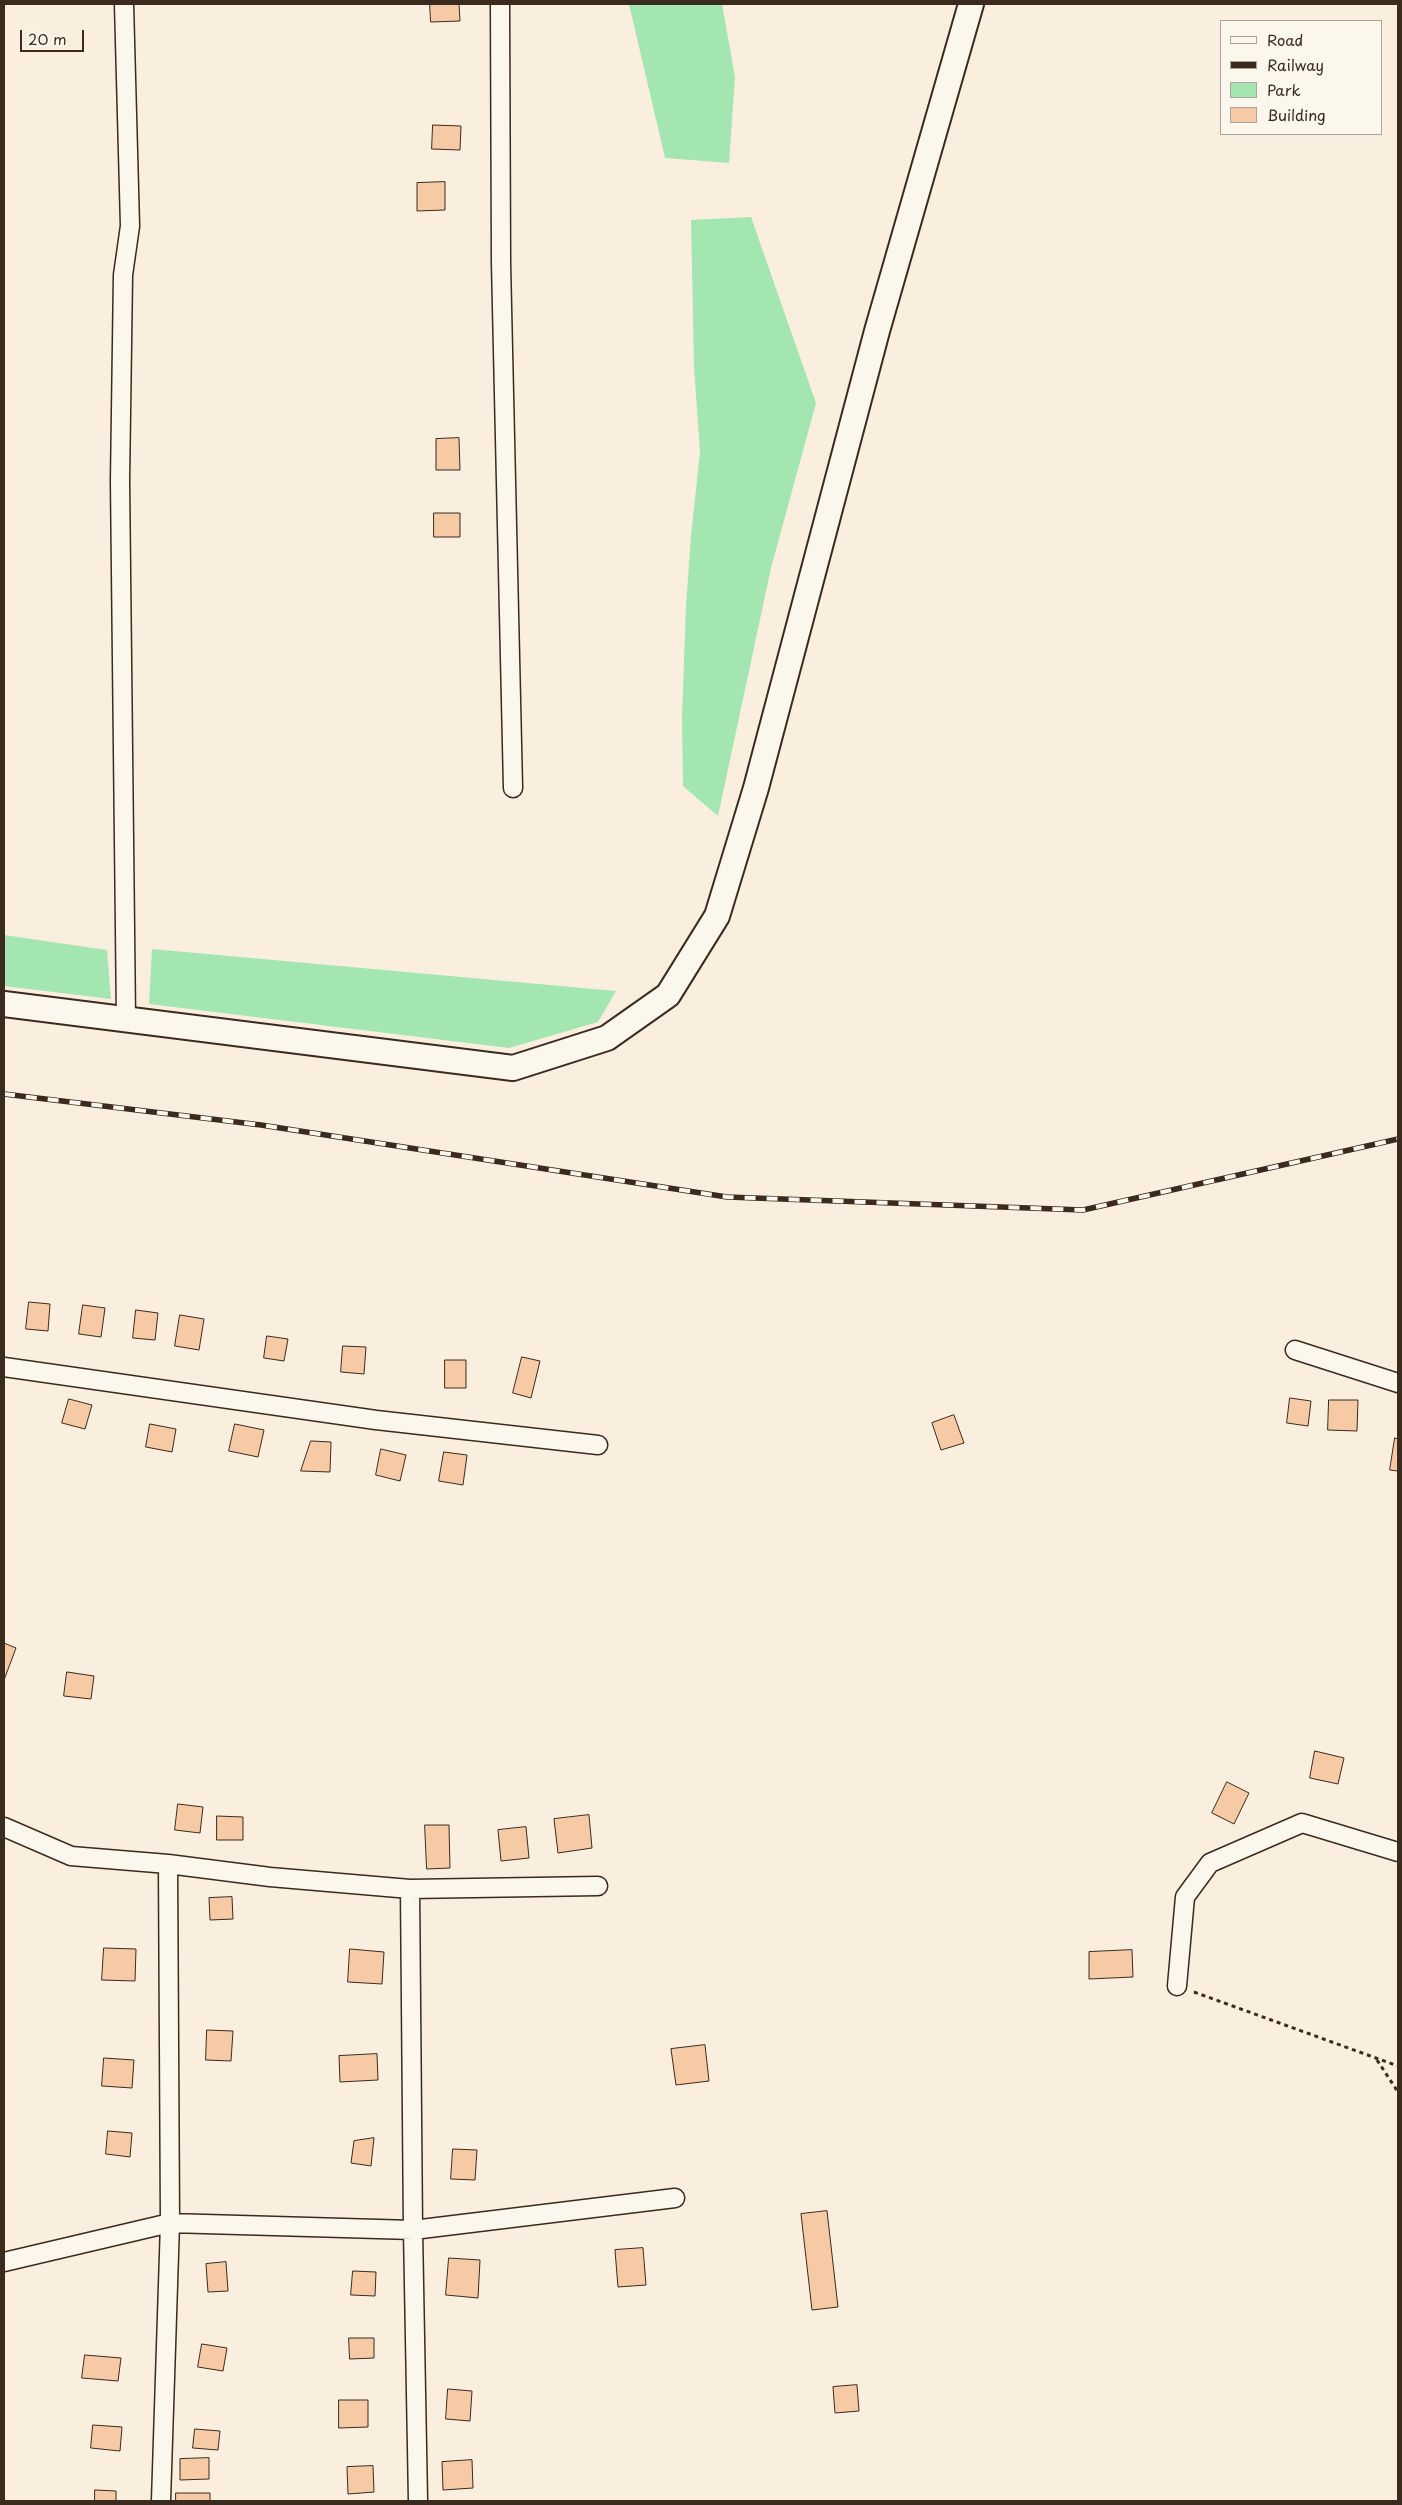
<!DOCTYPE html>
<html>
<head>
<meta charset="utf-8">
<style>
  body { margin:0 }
  #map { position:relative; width:1402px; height:2505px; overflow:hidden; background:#faeede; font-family:"Playpen Sans",sans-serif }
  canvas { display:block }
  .frame { position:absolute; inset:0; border:5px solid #3b2a1e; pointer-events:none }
  .legend { position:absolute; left:1220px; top:20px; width:162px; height:115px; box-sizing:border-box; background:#fbf7ec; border:1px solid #aea59a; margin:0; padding:6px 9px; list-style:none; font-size:15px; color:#3b2a1e }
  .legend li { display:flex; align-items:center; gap:10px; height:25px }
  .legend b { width:25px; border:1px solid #aea59a }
  .scale { position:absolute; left:20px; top:30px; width:64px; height:22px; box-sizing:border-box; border:2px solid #3b2a1e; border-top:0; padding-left:6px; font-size:15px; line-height:18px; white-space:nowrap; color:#3b2a1e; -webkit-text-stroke:4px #fbf7ec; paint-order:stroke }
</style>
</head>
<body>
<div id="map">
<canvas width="1402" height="2505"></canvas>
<div class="frame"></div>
<ul class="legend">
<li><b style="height:6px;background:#fbf7ec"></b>Road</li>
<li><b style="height:6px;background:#3b2a1e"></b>Railway</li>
<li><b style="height:14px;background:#a3e6b1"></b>Park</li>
<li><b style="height:14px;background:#f5caa4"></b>Building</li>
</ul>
<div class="scale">20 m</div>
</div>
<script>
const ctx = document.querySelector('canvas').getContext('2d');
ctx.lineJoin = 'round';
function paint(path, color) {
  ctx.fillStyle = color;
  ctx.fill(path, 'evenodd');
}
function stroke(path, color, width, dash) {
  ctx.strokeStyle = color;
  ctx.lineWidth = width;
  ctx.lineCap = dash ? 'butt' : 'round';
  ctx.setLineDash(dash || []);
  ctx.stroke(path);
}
const green = new Path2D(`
  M 629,4 L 722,4 L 735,77 L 729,163 L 665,158 Z
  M 751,217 L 816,403 L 771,568 L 718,816 L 683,786 L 682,716 L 686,606 L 691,536 L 700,452 L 694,367 L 691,220 Z
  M 4,935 L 107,950 L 111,999 L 4,986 Z
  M 152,949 L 616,991 L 598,1022 L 509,1048 L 149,1004 Z`);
const building = new Path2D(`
  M 430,4 L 459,4 L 460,21 L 431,22 Z
  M 433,125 L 461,126 L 460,150 L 432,149 Z
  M 445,182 L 445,210 L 417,211 L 417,183 Z
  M 459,438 L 460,470 L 436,470 L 436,439 Z
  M 434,513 L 460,513 L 460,537 L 434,537 Z
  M 29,1302 L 50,1304 L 48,1331 L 26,1329 Z
  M 83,1305 L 105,1308 L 101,1337 L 79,1334 Z
  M 136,1310 L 158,1313 L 155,1340 L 133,1338 Z
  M 180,1315 L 204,1319 L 199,1350 L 175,1346 Z
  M 267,1336 L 288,1339 L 284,1361 L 264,1358 Z
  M 343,1346 L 366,1347 L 364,1374 L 341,1372 Z
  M 522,1357 L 540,1361 L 531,1398 L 513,1393 Z
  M 445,1360 L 466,1360 L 466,1388 L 445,1388 Z
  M 1290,1398 L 1311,1401 L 1308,1426 L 1287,1423 Z
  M 69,1399 L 92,1405 L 85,1429 L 62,1423 Z
  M 1329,1400 L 1358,1400 L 1357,1431 L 1328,1430 Z
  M 954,1415 L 964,1443 L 941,1450 L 932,1423 Z
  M 150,1424 L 176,1429 L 172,1452 L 146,1447 Z
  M 235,1424 L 264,1430 L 258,1457 L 229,1451 Z
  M 1395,1438 L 1398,1439 L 1398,1471 L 1390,1470 Z
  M 311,1441 L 331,1442 L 330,1472 L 301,1471 Z
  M 381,1449 L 406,1455 L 400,1481 L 376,1475 Z
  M 444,1452 L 467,1455 L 463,1485 L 439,1481 Z
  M 4,1643 L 16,1648 L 4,1680 Z
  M 67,1672 L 94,1676 L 91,1699 L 64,1696 Z
  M 1315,1751 L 1344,1758 L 1338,1784 L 1310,1778 Z
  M 1227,1782 L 1249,1793 L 1234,1824 L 1212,1813 Z
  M 178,1804 L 203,1807 L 200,1833 L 175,1830 Z
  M 589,1815 L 592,1848 L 558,1853 L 554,1819 Z
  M 217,1816 L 243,1817 L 243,1840 L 217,1840 Z
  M 425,1825 L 449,1825 L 450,1868 L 427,1869 Z
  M 526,1827 L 529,1858 L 501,1861 L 498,1830 Z
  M 232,1897 L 233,1919 L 210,1920 L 209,1898 Z
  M 104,1948 L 136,1949 L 135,1981 L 102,1980 Z
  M 350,1949 L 384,1952 L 382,1984 L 348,1982 Z
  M 1132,1950 L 1133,1977 L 1089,1979 L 1089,1952 Z
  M 207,2030 L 233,2031 L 231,2061 L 206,2060 Z
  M 705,2045 L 709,2081 L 676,2085 L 671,2049 Z
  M 377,2054 L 378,2080 L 340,2082 L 339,2056 Z
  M 104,2058 L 134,2060 L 132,2088 L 102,2086 Z
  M 108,2131 L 132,2133 L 130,2157 L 106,2154 Z
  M 374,2138 L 371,2166 L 351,2163 L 354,2141 Z
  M 453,2149 L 477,2150 L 475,2180 L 451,2179 Z
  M 827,2211 L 838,2307 L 812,2310 L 801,2214 Z
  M 643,2248 L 646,2285 L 618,2287 L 615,2250 Z
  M 449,2258 L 480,2260 L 478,2298 L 446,2295 Z
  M 226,2262 L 228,2291 L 208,2292 L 206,2264 Z
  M 353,2271 L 376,2272 L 375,2296 L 351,2295 Z
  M 349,2338 L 374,2338 L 374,2358 L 350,2359 Z
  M 202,2344 L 227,2348 L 223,2371 L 198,2367 Z
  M 85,2355 L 121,2358 L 118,2381 L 82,2378 Z
  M 857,2385 L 859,2411 L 835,2413 L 833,2387 Z
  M 448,2389 L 472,2391 L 470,2421 L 446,2419 Z
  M 339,2400 L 368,2400 L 368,2427 L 339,2428 Z
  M 93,2425 L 122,2427 L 120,2451 L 91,2448 Z
  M 195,2429 L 220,2431 L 218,2450 L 193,2448 Z
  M 209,2458 L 209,2479 L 180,2480 L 180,2459 Z
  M 472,2460 L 473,2488 L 443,2490 L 442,2462 Z
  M 373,2466 L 374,2492 L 348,2494 L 347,2467 Z
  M 95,2490 L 116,2491 L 116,2501 L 95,2501 Z
  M 176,2493 L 210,2493 L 210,2501 L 176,2501 Z`);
const path = new Path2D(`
  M 1194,1992 L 1398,2066
  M 1377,2060 L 1398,2092`);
const street = new Path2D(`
  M 124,4 L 130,226 L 123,275 L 120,481 L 126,1019
  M 500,4 L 501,263 L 513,788
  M 1295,1350 L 1398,1383
  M 4,1367 L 376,1420 L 598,1445
  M 4,1827 L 71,1856 L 168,1864 L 270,1877 L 410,1889 L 598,1886
  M 410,1889 L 413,2230 L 418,2501
  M 1177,1986 L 1185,1897 L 1210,1863 L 1302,1823 L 1398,1852
  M 4,2262 L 170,2223 L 413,2230 L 675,2198
  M 161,2501 L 170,2223 L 168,1864`);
const secondary = new Path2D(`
  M 4,1004 L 513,1068 L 607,1038 L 668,995 L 717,916 L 756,788 L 877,331 L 971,4`);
const rail = new Path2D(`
  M 4,1094 L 261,1125 L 727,1197 L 1083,1210 L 1398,1139`);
paint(green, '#a3e6b1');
paint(building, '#f5caa4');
stroke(building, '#3b2a1e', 1);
stroke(street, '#3b2a1e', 21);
stroke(secondary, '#3b2a1e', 28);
stroke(path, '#3b2a1e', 3, [4, 4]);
stroke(street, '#fbf7ec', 18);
stroke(secondary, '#fbf7ec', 24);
stroke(rail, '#3b2a1e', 5.5);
stroke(rail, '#fbf7ec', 4, [11]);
</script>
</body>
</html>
